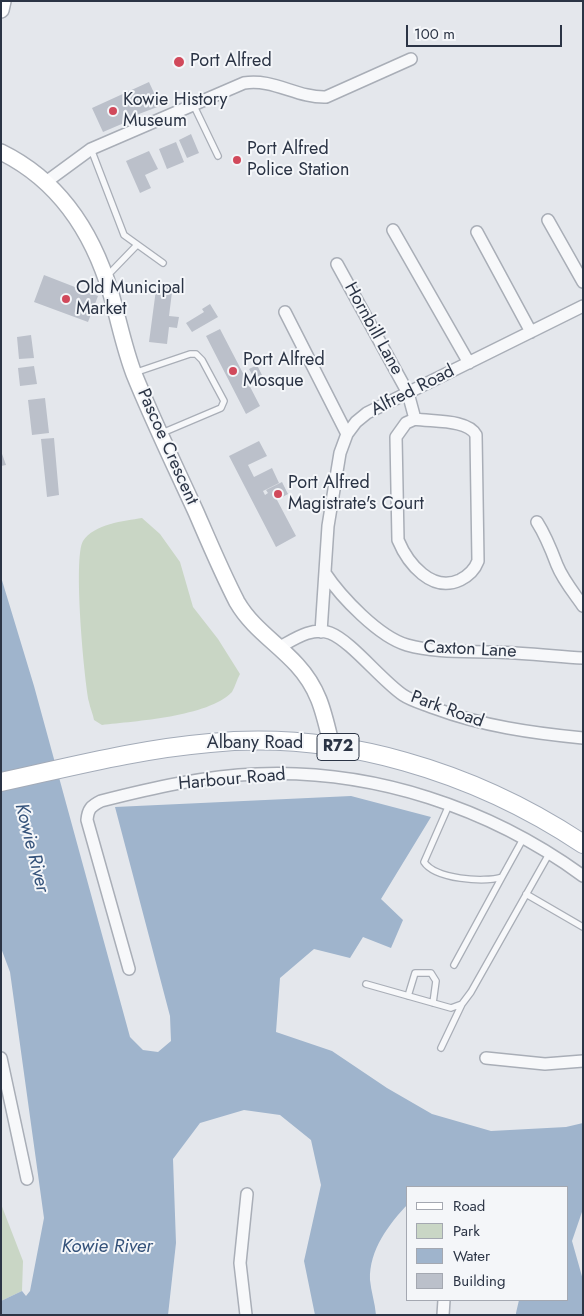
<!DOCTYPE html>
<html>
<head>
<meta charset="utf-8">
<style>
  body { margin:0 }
  #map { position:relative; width:584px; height:1316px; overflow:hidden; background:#e4e7ec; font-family:Jost,sans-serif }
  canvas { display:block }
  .frame { position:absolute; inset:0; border:2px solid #2b3445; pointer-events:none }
  .legend { position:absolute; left:406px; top:1186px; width:162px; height:115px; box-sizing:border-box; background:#f4f6f9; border:1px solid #a4a8b1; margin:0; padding:6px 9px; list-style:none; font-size:15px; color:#2b3445 }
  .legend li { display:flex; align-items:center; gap:10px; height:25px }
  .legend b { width:25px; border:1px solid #a4a8b1 }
  .scale { position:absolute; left:406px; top:25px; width:156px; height:22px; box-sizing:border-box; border:2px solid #2b3445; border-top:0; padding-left:6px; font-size:15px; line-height:18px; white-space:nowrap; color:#2b3445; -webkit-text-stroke:4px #f4f6f9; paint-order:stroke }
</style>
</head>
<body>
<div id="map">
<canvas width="584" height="1316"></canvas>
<div class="frame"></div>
<ul class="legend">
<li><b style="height:6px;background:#fff"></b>Road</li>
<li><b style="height:14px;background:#c9d6c5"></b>Park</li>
<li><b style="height:14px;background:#9fb4cc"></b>Water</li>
<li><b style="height:14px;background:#bbc0ca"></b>Building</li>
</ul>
<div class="scale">100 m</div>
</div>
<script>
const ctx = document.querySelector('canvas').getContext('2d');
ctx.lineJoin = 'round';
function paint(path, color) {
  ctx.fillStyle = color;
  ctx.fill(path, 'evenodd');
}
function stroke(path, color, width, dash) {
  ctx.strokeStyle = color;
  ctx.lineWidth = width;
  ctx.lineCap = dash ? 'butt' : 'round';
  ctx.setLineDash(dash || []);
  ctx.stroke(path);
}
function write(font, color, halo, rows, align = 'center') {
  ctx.font = font + ' Jost,sans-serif';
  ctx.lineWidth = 4;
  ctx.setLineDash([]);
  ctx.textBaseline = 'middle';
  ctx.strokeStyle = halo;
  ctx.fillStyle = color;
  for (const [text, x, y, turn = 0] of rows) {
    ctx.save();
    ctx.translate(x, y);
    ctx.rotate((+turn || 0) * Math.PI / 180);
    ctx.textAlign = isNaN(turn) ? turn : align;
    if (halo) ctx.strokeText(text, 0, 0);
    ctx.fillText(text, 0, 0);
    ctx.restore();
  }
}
const green = new Path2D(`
  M 142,518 L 160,534 L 180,562 L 193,607 L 218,639 L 240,674 C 237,679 235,687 232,692 C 208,717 135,721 102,725 L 94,720 C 93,714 90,708 89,702 C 84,678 73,558 83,541 C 94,524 124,521 142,518 Z
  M 1,1204 L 23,1261 L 22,1291 L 1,1301 Z`);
const water = new Path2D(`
  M 1,577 L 34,686 L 130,1037 L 143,1050 L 158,1052 L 171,1041 L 170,1016 L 115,807 L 351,796 L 431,817 L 381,899 L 403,920 L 391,948 L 363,937 L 350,958 L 314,949 L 280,978 L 276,1032 L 332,1051 L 387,1088 L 432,1114 L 491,1131 L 566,1127 L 583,1123 L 583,1209 L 572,1241 L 583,1280 L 583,1315 L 516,1315 L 516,1313 L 519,1300 L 568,1300 L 568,1187 L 408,1187 L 408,1204 C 389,1224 369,1250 370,1280 C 371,1291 375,1303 376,1315 L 315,1315 L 304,1261 L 321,1185 L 311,1140 L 280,1115 L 244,1110 L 200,1123 L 173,1159 L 176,1243 L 168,1315 L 1,1315 L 1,1301 L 22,1291 L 26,1296 L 30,1291 L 44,1218 L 10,972 L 1,948 Z`);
const building = new Path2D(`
  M 149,82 L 160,106 L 123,120 L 124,123 L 103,132 L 92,108 Z
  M 191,134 L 199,153 L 187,158 L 179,140 Z
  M 176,142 L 184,162 L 167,169 L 159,149 Z
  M 149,151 L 158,169 L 145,175 L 151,188 L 140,193 L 126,161 Z
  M 44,275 L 98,296 L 88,322 L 34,302 Z
  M 157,282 L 173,284 L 169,316 L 179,317 L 177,328 L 169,327 L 167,344 L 149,342 Z
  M 210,304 L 218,317 L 192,332 L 186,323 L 204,312 L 202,309 Z
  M 220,329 L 260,406 L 246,414 L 206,336 Z
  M 31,335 L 34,358 L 19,359 L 17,337 Z
  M 257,365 L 264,379 L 257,383 L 249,369 Z
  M 34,366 L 37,384 L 20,386 L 18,368 Z
  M 45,398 L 49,433 L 32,435 L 28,400 Z
  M 54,438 L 59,495 L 47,497 L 41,439 Z
  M 259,441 L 267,456 L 248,465 L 254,477 L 272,468 L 279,483 L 263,491 L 265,495 L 268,493 L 266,490 L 282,482 L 288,494 L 277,500 L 296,536 L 276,547 L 229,456 Z
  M 1,451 L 6,465 L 1,466 Z`);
const lane = new Path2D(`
  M 193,104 L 218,156
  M 91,149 L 124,235 L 163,263
  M 107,276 L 136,246
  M 134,373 L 190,354 L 196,354 L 202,360 L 224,401 L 221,408 L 162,433
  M 449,805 L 424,862 C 435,879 484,883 502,877 L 523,839
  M 526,894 L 583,927
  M 454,965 L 502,877
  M 366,984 L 451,1008 L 462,1004 L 471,992 L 549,854
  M 408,996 L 415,973 L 431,973 L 436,981 L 433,1003
  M 441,1048 L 462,1004`);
const street = new Path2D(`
  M 46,182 L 91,149 L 244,83 C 273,78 297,98 326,97 L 411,59
  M 548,220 L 583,282
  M 393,230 L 469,363
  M 477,232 L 531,332
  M 337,264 L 408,393 L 415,419
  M 285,312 L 347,434
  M 415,419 C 431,422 468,419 476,435 L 478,561 C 475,569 468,576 460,580 C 432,593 408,564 398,540 L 396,437 L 406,423 Z
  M 537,522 C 546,536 551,549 557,565 C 563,580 574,593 583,606
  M 325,573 C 341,597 379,637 407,645 C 435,653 467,651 495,652 C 524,653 553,656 583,658
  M 321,632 L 328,526 L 340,453 L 347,434 L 356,422 L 367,413 L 583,306
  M 278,648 C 293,640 312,626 330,633 C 351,641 381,680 403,695 C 412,701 424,704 434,708 C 482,726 532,733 583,738
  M 129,969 L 87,820 C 88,809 91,806 101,801 C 152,788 204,776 257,774 C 373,769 490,808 583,876
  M 1,1058 L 27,1179
  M 486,1058 L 545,1064 L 583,1061
  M 246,1315 L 240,1263 L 247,1194
  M 443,1315 L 444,1300`);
const secondary = new Path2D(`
  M 1,10 L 3,1
  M 1,152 C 60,181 93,233 111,294 C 119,321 124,348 134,374 C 153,421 175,466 196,512 C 209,542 222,573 237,602 C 252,628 277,643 297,665 C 320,690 324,714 332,747`);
const primary = new Path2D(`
  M 1,782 C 70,767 139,749 210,743 C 340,730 475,772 583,844`);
const markers = [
  [179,62,6,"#d1495b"],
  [113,111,5,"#d1495b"],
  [237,160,5,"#d1495b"],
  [66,299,5,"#d1495b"],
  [233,371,5,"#d1495b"],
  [278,494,5,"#d1495b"]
];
const shields = [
  [338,747,42]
];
const shieldNames = [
  ["R72",338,747]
];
const poiNames = [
  ["Port Alfred",190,62],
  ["Kowie History",123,101],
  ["Museum",123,122],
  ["Port Alfred",247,150],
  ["Police Station",247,171],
  ["Old Municipal",76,289],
  ["Market",76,310],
  ["Port Alfred",243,361],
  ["Mosque",243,382],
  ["Port Alfred",288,484],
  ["Magistrate's Court",288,505]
];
const streetNames = [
  ["Hornbill Lane",373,329,61],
  ["Alfred Road",413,391,-27],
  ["Pascoe Crescent",167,447,66],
  ["Caxton Lane",470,650,3],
  ["Park Road",447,710,20],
  ["Albany Road",255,744],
  ["Harbour Road",232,780,-5]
];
const waterNames = [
  ["Kowie River",31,848,76],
  ["Kowie River",107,1247]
];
paint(green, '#c9d6c5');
paint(water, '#9fb4cc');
paint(building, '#bbc0ca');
stroke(lane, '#a9aeb7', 8);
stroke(street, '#a9aeb7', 14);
stroke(secondary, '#a9aeb7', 18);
stroke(primary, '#a3abb8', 20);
stroke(lane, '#f7f8fa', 5.5);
stroke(street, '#f7f8fa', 11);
stroke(secondary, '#fff', 15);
stroke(primary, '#fff', 18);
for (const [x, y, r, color] of markers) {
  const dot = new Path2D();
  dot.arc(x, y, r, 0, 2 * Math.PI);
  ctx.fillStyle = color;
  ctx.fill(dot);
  stroke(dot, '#f4f6f9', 2);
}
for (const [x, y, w] of shields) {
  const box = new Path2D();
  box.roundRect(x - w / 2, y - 13.5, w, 27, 4);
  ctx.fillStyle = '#f4f6f9';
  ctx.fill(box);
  stroke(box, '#2b3445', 1);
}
write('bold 16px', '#2b3445', null, shieldNames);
write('18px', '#2b3445', '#f4f6f9', poiNames, 'left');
write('18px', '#2b3445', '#f4f6f9', streetNames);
write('italic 19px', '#34527a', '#f4f6f9', waterNames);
</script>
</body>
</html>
